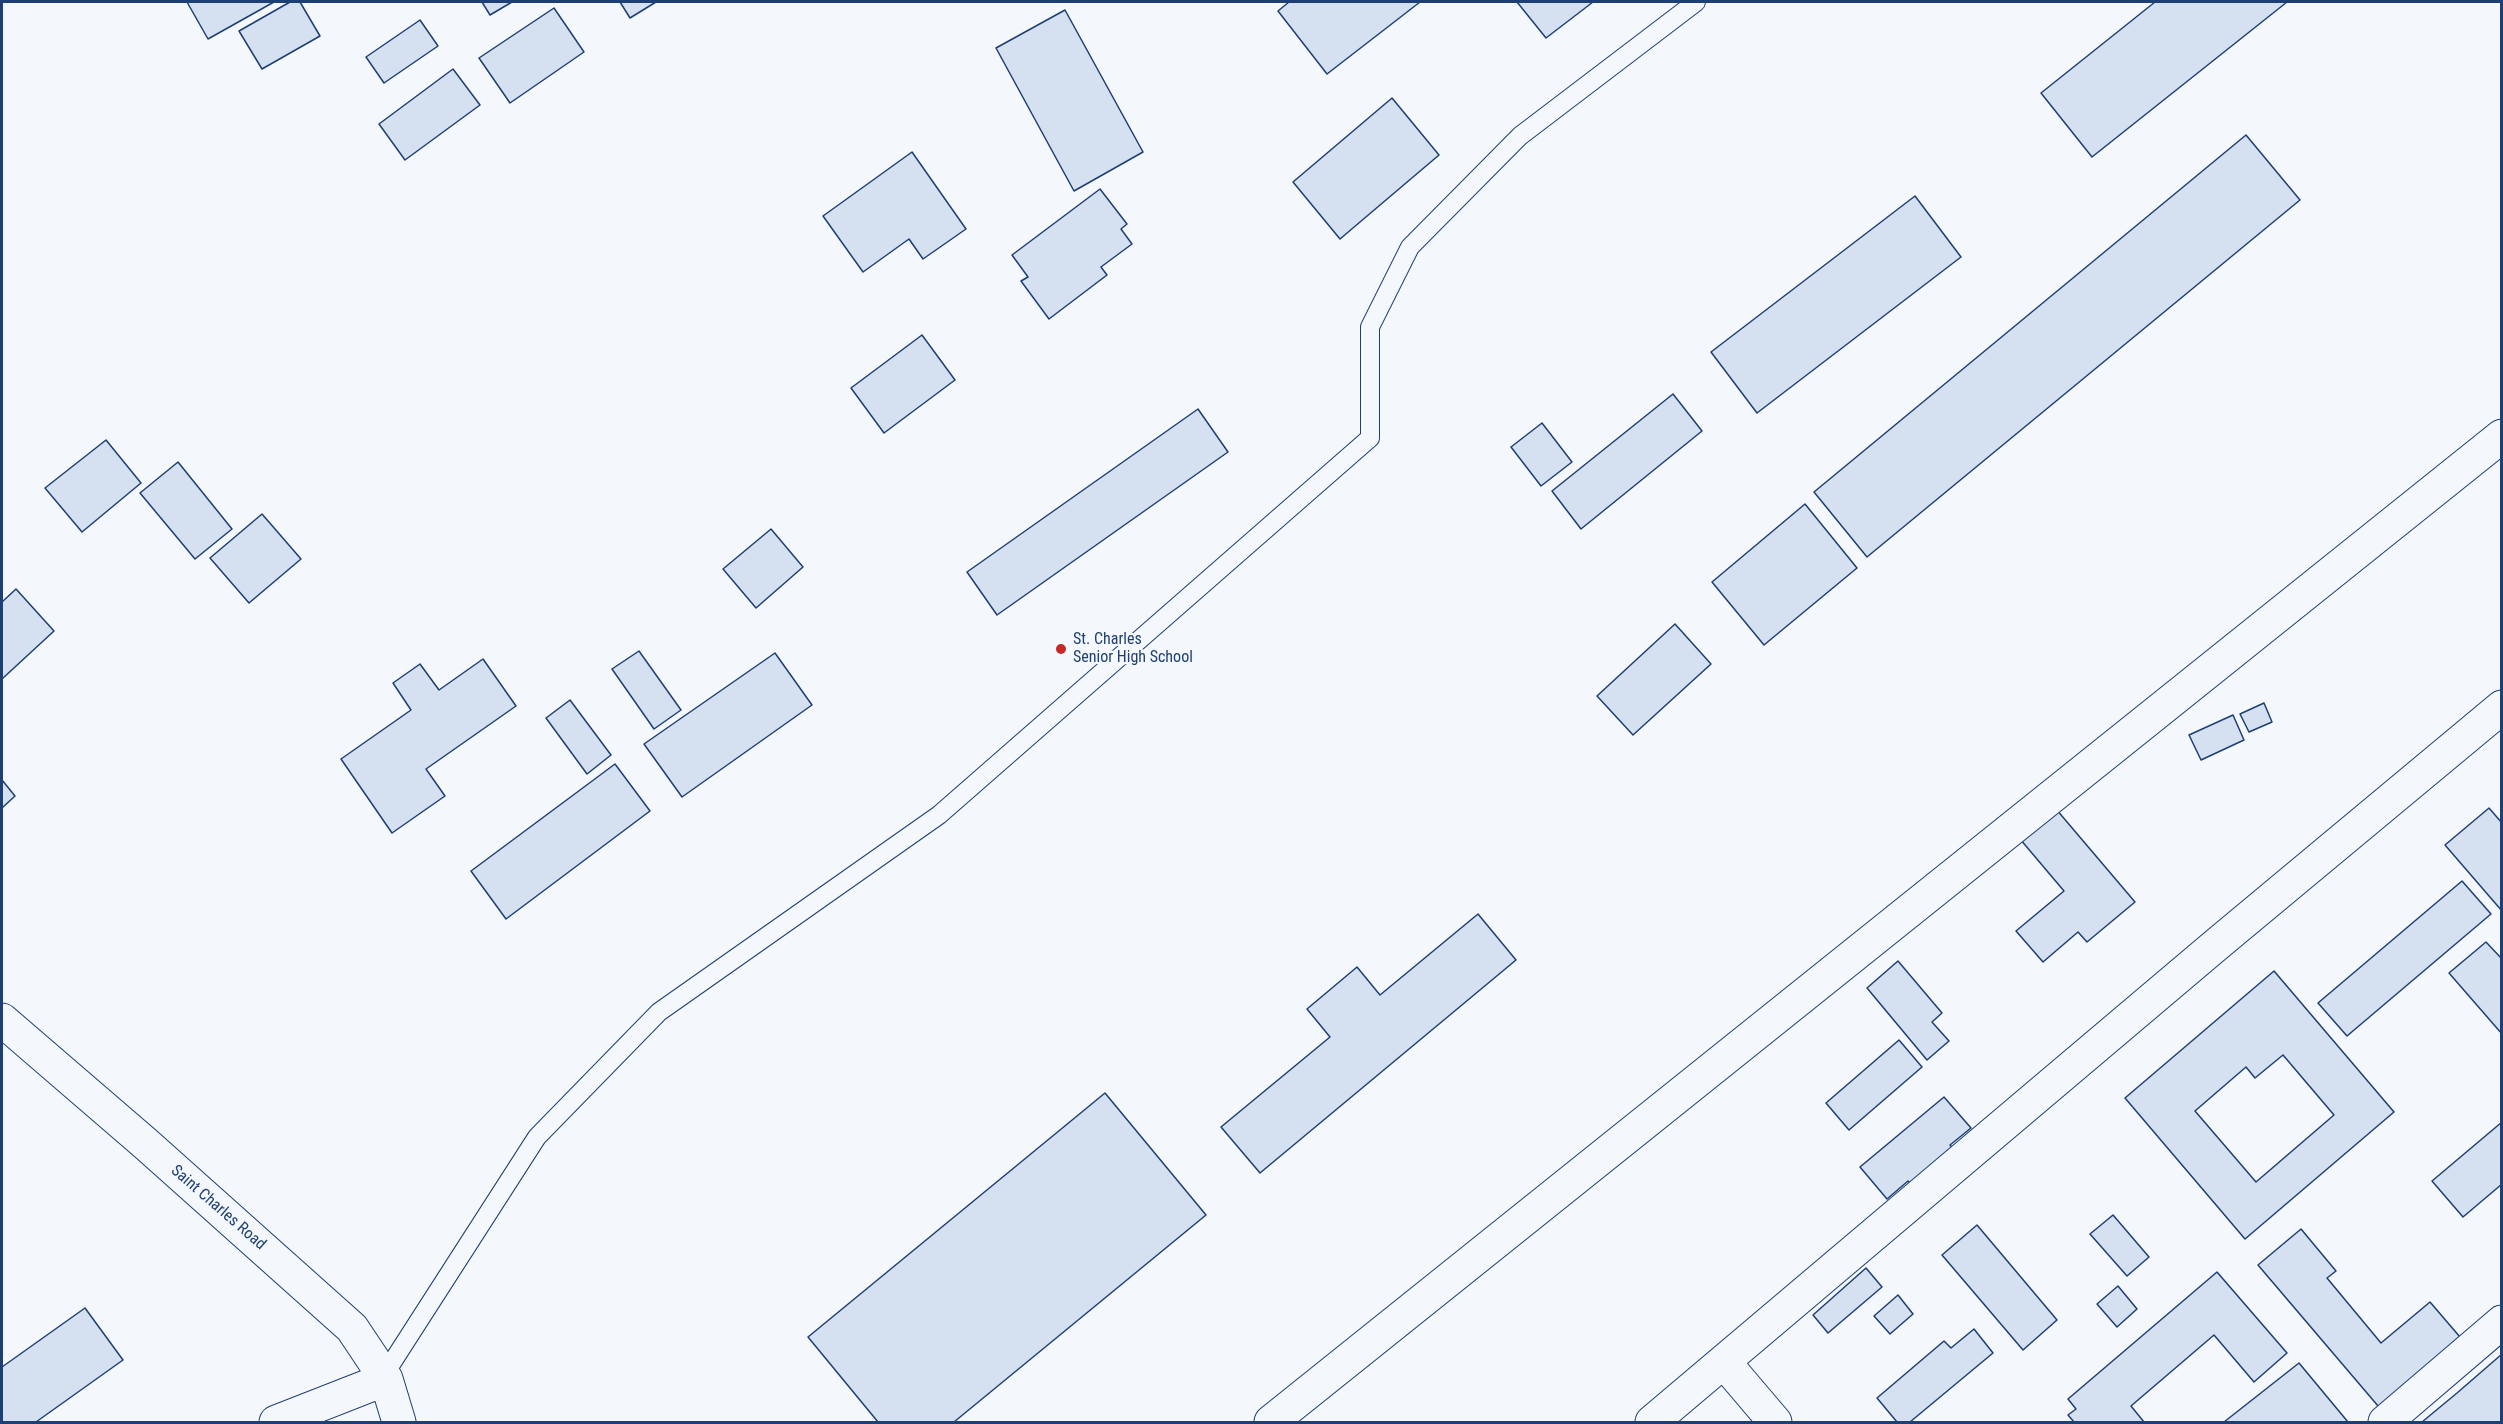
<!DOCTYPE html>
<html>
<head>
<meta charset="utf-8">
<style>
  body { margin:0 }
  #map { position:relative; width:2503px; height:1424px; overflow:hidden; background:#f4f7fb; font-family:"Roboto Condensed",sans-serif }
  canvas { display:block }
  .frame { position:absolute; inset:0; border:3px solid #1d3f73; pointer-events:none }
</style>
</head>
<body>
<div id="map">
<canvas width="2503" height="1424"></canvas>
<div class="frame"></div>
</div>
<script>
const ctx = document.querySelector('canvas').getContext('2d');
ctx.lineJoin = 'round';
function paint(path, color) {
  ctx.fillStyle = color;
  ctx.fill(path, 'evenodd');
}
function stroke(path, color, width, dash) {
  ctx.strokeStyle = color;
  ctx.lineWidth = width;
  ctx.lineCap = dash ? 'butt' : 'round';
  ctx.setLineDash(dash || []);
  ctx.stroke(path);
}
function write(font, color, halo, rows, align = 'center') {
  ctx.font = font + ' "Roboto Condensed",sans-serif';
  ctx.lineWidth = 4.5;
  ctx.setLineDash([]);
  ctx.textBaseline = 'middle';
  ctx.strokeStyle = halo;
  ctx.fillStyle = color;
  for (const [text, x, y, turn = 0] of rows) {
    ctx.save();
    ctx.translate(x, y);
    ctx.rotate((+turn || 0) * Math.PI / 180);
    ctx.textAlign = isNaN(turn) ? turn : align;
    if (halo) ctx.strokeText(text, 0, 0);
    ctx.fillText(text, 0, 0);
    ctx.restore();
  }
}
const building = new Path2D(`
  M 187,2 L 274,2 L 208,39 Z
  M 290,2 L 300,2 L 320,36 L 262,69 L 239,31 Z
  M 482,2 L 512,2 L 490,15 Z
  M 620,2 L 656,2 L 630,18 Z
  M 1289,2 L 1420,2 L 1327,74 L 1278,11 Z
  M 1517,2 L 1593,2 L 1546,38 Z
  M 2155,2 L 2287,2 L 2092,157 L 2041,93 Z
  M 554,8 L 584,52 L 510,103 L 479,58 Z
  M 1065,10 L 1143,152 L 1074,191 L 996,48 Z
  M 420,20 L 438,46 L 384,83 L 366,57 Z
  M 453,69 L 480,105 L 405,160 L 379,124 Z
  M 1392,98 L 1439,155 L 1340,239 L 1293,182 Z
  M 2246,135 L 2300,200 L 1867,557 L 1814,492 Z
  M 912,152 L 966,229 L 923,259 L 909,239 L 863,272 L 823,216 Z
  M 1100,189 L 1127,224 L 1121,229 L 1132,244 L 1101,267 L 1107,275 L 1049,319 L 1021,281 L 1028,277 L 1012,255 Z
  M 1915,196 L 1961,257 L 1757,413 L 1711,352 Z
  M 922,335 L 955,380 L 884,433 L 851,388 Z
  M 1673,394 L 1702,431 L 1581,529 L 1552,491 Z
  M 1198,409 L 1228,452 L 997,615 L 967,572 Z
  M 1542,423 L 1572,462 L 1541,486 L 1511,447 Z
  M 106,440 L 141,483 L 82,532 L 45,488 Z
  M 178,462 L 232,529 L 195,559 L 140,493 Z
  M 1805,504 L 1857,568 L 1764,645 L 1712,582 Z
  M 262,514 L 301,559 L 249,603 L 210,558 Z
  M 771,529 L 803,567 L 756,608 L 723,569 Z
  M 16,589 L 54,631 L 2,679 L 2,602 Z
  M 1675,624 L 1711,664 L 1633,735 L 1597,696 Z
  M 639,651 L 681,710 L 654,729 L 612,669 Z
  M 775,653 L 812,705 L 682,797 L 644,744 Z
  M 483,659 L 516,706 L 426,769 L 445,796 L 392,833 L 341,759 L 411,710 L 393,683 L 420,664 L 439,690 Z
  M 570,700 L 611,755 L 587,774 L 546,718 Z
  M 2264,703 L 2272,722 L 2249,732 L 2240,714 Z
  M 2233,715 L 2244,740 L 2201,760 L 2189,735 Z
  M 615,764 L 650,811 L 506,919 L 471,871 Z
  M 2,780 L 15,796 L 2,808 Z
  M 2489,808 L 2502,823 L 2502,911 L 2445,845 Z
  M 2056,809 L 2135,902 L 2087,942 L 2078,932 L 2043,962 L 2016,931 L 2064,891 L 2020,839 Z
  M 2462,881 L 2491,914 L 2347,1036 L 2318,1003 Z
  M 1478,914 L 1516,960 L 1260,1173 L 1221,1127 L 1330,1037 L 1307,1009 L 1357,967 L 1380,995 Z
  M 2486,942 L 2502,959 L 2502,1034 L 2449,973 Z
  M 1898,961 L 1942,1013 L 1932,1022 L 1949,1041 L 1927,1060 L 1867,988 Z
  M 2274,971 L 2394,1112 L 2245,1239 L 2125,1098 ZM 2283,1055 L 2334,1115 L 2256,1182 L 2195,1111 L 2246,1067 L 2255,1078 Z
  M 1899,1040 L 1922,1067 L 1849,1130 L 1826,1103 Z
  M 1105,1093 L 1206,1215 L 954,1422 L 878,1422 L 808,1337 Z
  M 1944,1097 L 1971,1128 L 1950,1145 L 1959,1155 L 1917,1192 L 1908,1181 L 1887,1199 L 1860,1167 Z
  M 2502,1122 L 2502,1184 L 2463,1217 L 2432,1181 Z
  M 2113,1215 L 2149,1257 L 2127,1276 L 2090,1234 Z
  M 1977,1225 L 2057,1320 L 2023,1350 L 1942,1255 Z
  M 2301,1229 L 2336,1271 L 2327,1278 L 2381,1343 L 2430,1302 L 2466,1344 L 2384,1413 L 2258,1265 Z
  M 1866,1268 L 1882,1287 L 1828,1333 L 1813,1315 Z
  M 2217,1272 L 2287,1353 L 2254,1382 L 2214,1335 L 2131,1406 L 2144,1422 L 2074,1422 L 2068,1415 L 2076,1409 L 2068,1399 Z
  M 2118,1286 L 2137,1309 L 2117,1327 L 2097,1304 Z
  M 1898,1295 L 1913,1314 L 1890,1334 L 1874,1316 Z
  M 85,1308 L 123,1360 L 36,1422 L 2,1422 L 2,1367 Z
  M 1974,1329 L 1993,1353 L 1910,1422 L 1897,1422 L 1877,1398 L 1944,1341 L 1951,1348 Z
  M 2502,1354 L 2502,1422 L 2422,1422 L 2457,1393 Z
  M 2299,1363 L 2348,1422 L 2224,1422 Z`);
const service = new Path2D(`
  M 384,1375 L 537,1137 L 659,1012 L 939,815 L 1370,438 L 1370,327 L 1410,247 L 1520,136 L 1696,2`);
const minor = new Path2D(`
  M 2,1020 L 146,1144 L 352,1328 L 386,1379 L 399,1422
  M 1724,1362 L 1775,1422
  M 276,1422 L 386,1379
  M 1271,1422 L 2502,436
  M 1652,1422 L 2216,945 L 2502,707
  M 2385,1422 L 2502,1322`);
const markers = [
  [1061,649,6,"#c62828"]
];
const poiNames = [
  ["St. Charles",1073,640],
  ["Senior High School",1073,658]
];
const streetNames = [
  ["Saint Charles Road",218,1208,41]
];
paint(building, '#d5e0f0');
stroke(building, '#1d3f73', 1.5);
stroke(service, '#1d3f73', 20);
stroke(minor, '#1d3f73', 35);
stroke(service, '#f4f7fb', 18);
stroke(minor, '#f4f7fb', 33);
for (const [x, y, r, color] of markers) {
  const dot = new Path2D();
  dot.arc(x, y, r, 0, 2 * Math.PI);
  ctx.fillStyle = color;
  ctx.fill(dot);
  stroke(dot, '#f4f7fb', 2);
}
write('16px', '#1d3f73', '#f4f7fb', poiNames, 'left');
write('16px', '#1d3f73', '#f4f7fb', streetNames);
</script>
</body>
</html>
